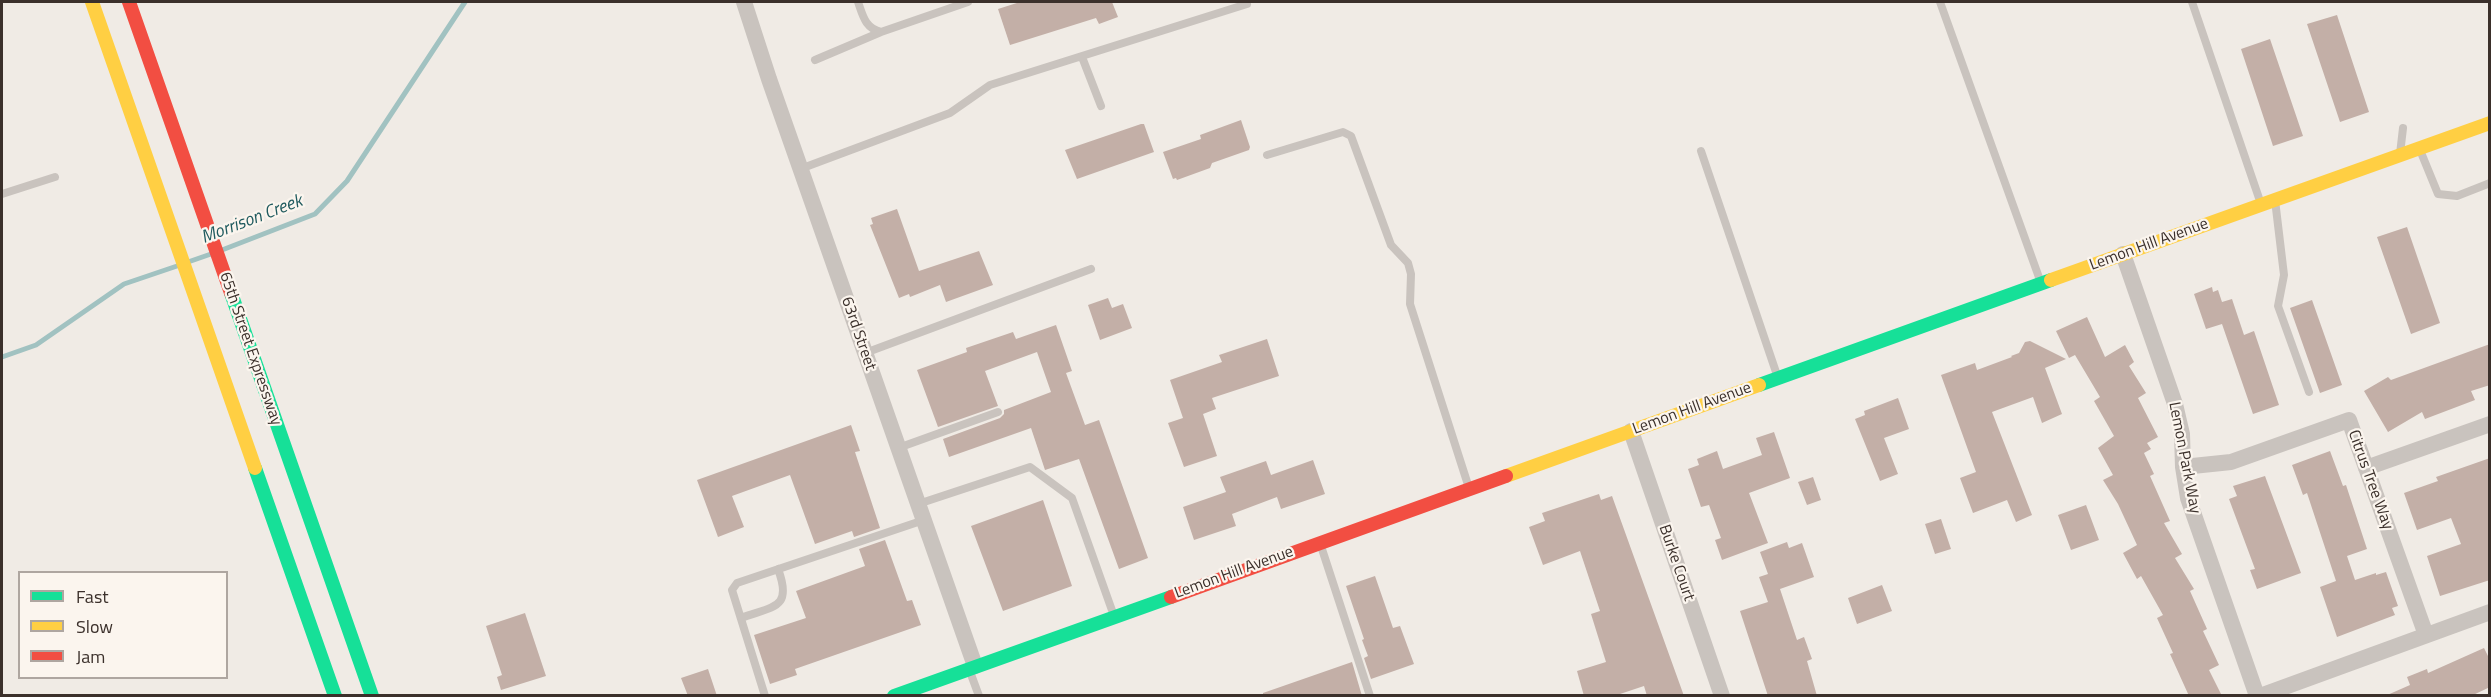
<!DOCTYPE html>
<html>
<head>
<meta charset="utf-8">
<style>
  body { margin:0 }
  #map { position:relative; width:2491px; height:697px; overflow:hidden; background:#f0ebe5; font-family:"Titillium Web",sans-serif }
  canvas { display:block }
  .frame { position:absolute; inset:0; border:3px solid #3b302b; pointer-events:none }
  .legend { position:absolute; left:18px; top:571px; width:210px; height:108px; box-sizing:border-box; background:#fbf5ee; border:2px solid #aea6a0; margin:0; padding:8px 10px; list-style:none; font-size:18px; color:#3b302b }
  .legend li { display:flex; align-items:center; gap:12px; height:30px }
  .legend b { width:30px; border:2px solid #aea6a0 }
</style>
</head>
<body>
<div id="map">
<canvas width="2491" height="697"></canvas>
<div class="frame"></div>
<ul class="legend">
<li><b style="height:8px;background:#16e098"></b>Fast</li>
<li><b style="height:8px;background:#ffcf43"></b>Slow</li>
<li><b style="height:8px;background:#f24e42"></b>Jam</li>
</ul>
</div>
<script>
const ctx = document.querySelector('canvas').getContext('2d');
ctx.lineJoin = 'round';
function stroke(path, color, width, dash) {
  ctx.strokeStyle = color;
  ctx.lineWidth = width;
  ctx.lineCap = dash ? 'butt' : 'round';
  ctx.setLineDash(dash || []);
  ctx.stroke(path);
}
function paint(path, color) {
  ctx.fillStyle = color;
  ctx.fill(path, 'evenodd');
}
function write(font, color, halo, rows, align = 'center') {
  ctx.font = font + ' "Titillium Web",sans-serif';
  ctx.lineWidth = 4.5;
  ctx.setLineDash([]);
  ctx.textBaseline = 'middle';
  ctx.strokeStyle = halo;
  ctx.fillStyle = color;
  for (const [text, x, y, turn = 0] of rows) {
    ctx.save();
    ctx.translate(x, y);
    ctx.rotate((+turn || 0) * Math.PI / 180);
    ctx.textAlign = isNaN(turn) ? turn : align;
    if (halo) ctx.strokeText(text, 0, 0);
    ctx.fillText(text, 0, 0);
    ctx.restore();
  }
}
const stream = new Path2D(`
  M 222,250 L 315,214 L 347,181 L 465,2
  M 188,262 L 211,254
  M 2,357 L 36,345 L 124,284 L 180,265`);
const building = new Path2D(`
  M 1020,2 L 1112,2 L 1118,17 L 1099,24 L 1096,18 L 1010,45 L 998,9 Z
  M 2337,15 L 2369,112 L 2340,122 L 2307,24 Z
  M 2270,39 L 2303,136 L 2273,146 L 2241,49 Z
  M 1241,120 L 1250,147 L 1249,150 L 1212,163 L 1210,168 L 1177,180 L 1176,178 L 1173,179 L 1163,152 L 1201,139 L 1200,135 Z
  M 1141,124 L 1144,124 L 1154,152 L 1077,179 L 1065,150 Z
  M 897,209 L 919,271 L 979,251 L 993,285 L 946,302 L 940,285 L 910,297 L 909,294 L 899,298 L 870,225 L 873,224 L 871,218 Z
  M 2407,227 L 2440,323 L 2411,334 L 2377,237 Z
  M 2212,287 L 2213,292 L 2218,290 L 2222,302 L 2232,299 L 2244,335 L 2254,331 L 2279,405 L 2253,414 L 2222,324 L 2206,329 L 2194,294 Z
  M 1108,298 L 1112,308 L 1123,304 L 1132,328 L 1100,340 L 1088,305 Z
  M 2312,300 L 2342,385 L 2320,393 L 2290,308 Z
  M 2087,317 L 2105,357 L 2125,345 L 2134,362 L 2129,366 L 2146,393 L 2138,398 L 2158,437 L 2147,443 L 2151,449 L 2144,453 L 2154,474 L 2150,476 L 2170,521 L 2164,523 L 2182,554 L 2175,558 L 2194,589 L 2190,591 L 2207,629 L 2203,631 L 2219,665 L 2209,670 L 2222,696 L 2189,696 L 2170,654 L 2173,653 L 2157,618 L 2163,615 L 2141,576 L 2137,579 L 2123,553 L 2137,545 L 2118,504 L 2103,480 L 2113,475 L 2098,448 L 2114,436 L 2094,401 L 2100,397 L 2075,355 L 2069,358 L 2056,331 Z
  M 1056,325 L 1072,371 L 1066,373 L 1085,425 L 1099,420 L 1148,558 L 1119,569 L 1079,459 L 1045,470 L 1031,428 L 949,457 L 943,439 L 1000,418 L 1004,414 L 1004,410 L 1051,392 L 1037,352 L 985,371 L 998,406 L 938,427 L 917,370 L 967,352 L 966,348 L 1013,332 L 1016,339 Z
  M 1267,339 L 1279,376 L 1212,398 L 1216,409 L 1203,414 L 1217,456 L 1184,467 L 1168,423 L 1183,418 L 1170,380 L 1222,362 L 1219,355 Z
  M 2030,341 L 2066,359 L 2045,368 L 2062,414 L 2042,423 L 2033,397 L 1992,412 L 2032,515 L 2016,522 L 2007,500 L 1973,513 L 1960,478 L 1976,472 L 1941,375 L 1975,363 L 1977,370 L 2012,357 L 2011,356 L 2019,353 L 2025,342 Z
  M 2490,344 L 2490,385 L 2471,391 L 2475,400 L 2425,419 L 2422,412 L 2388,432 L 2364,391 L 2388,377 L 2391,380 Z
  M 1898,398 L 1909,429 L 1884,438 L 1898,474 L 1880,481 L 1855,419 L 1865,415 L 1864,411 Z
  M 851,425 L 860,451 L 855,452 L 880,528 L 854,537 L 852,531 L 815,544 L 790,475 L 732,496 L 744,527 L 718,537 L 697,480 Z
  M 1774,432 L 1790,478 L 1749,493 L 1768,543 L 1722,560 L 1715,540 L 1721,538 L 1709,505 L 1701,507 L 1688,469 L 1699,465 L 1697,459 L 1717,451 L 1723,469 L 1762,455 L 1756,438 Z
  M 2330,451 L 2343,486 L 2346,485 L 2367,549 L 2347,556 L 2355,580 L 2376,573 L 2376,575 L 2386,572 L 2398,606 L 2392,608 L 2395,615 L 2337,637 L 2320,587 L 2336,581 L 2307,493 L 2303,495 L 2292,465 Z
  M 2490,458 L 2490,580 L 2440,596 L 2427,556 L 2461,544 L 2451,518 L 2417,530 L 2404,493 L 2438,481 L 2436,477 Z
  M 1313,460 L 1325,494 L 1281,509 L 1277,497 L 1232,514 L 1236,526 L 1194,540 L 1183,507 L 1226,492 L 1220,477 L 1266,461 L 1271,475 Z
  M 2265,476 L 2301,573 L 2257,589 L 2250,570 L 2255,569 L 2229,499 L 2237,496 L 2233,486 Z
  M 1813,477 L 1821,500 L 1807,505 L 1798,482 Z
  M 1599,494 L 1601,500 L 1612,496 L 1684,696 L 1647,696 L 1644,686 L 1614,696 L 1584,696 L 1577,671 L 1606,662 L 1591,614 L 1600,611 L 1580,551 L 1543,565 L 1529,527 L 1545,521 L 1542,513 Z
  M 1043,500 L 1072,586 L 1003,611 L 971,526 Z
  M 2086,505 L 2099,540 L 2071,550 L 2058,515 Z
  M 1941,519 L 1951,549 L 1935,554 L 1925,524 Z
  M 885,540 L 907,601 L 912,600 L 921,625 L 795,669 L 797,675 L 770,684 L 754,635 L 806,618 L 796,591 L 865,566 L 859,549 Z
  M 1787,542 L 1789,548 L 1802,543 L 1814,577 L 1780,589 L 1797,640 L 1804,637 L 1812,659 L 1807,661 L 1817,696 L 1768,696 L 1740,611 L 1768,602 L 1759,577 L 1768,574 L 1760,552 Z
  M 1375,576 L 1393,628 L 1400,626 L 1414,664 L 1371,679 L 1364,658 L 1368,656 L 1362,640 L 1364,639 L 1346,586 Z
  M 1882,585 L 1892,611 L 1857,624 L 1848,598 Z
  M 525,613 L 546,676 L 501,690 L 497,677 L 502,675 L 486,626 Z
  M 2484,648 L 2490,660 L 2490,687 L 2471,696 L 2385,696 L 2410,685 L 2407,677 L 2427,669 L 2428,673 Z
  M 1352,662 L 1362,696 L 1263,696 L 1263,693 Z
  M 708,669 L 717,696 L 688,696 L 681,678 Z`);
const lane = new Path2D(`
  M 858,2 C 863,16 865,28 881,32 L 968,2
  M 1940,2 L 2041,283
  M 2192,2 L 2261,204
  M 1082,57 L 1101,106
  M 815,60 L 881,32
  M 2420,150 L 2438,194 L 2457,196 L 2490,183
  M 1701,151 L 1778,378
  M 2400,154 L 2403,128
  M 1267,155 L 1343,132 L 1351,136 L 1391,245 L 1408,263 L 1411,274 L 1410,304 L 1469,488
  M 800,169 L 950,113 L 990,85 L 1247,4
  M 2,194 L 55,177
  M 2275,200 L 2284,275 L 2278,306 L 2309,392
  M 865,353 L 1091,269
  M 898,448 L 998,412
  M 918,504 L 1030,467 L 1072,498 L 1114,616
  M 1320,543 L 1370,696
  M 741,618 C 773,606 793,609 778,569
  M 969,669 L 979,696
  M 765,696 L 732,590 L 737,583 L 924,520`);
const street = new Path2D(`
  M 744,2 L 769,79 L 975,666
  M 2123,254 L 2175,404 L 2182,434 L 2183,467 L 2188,498 L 2257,696
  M 1631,431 L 1722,696
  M 2183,467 L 2231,462 L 2349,420 L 2426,635
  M 2366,468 L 2490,424
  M 2260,696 L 2490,612`);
const fast = new Path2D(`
  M 231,293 L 372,696
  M 1759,385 L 2051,280
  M 255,468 L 335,696
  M 894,696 L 1171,597`);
const slow = new Path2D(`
  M 92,2 L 255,468
  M 2051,280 L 2490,123
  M 1506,476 L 1759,385`);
const jam = new Path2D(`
  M 129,2 L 231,293
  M 1171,597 L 1506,476`);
const streetNames = [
  ["Lemon Hill Avenue",2149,245,-20],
  ["63rd Street",858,334,71],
  ["65th Street Expressway",250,349,71],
  ["Lemon Hill Avenue",1692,409,-20],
  ["Lemon Park Way",2184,458,79],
  ["Citrus Tree Way",2370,480,70],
  ["Burke Court",1676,563,71],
  ["Lemon Hill Avenue",1234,573,-20]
];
const waterNames = [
  ["Morrison Creek",252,220,-21]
];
stroke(stream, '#a1c2c1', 5);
paint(building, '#c3afa7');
stroke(lane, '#c9c3be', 8);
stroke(street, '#c9c3be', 16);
stroke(fast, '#16e098', 14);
stroke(slow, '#ffcf43', 14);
stroke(jam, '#f24e42', 14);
write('16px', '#3b302b', '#fbf5ee', streetNames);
write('italic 18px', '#1f5a5e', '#fbf5ee', waterNames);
</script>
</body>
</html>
